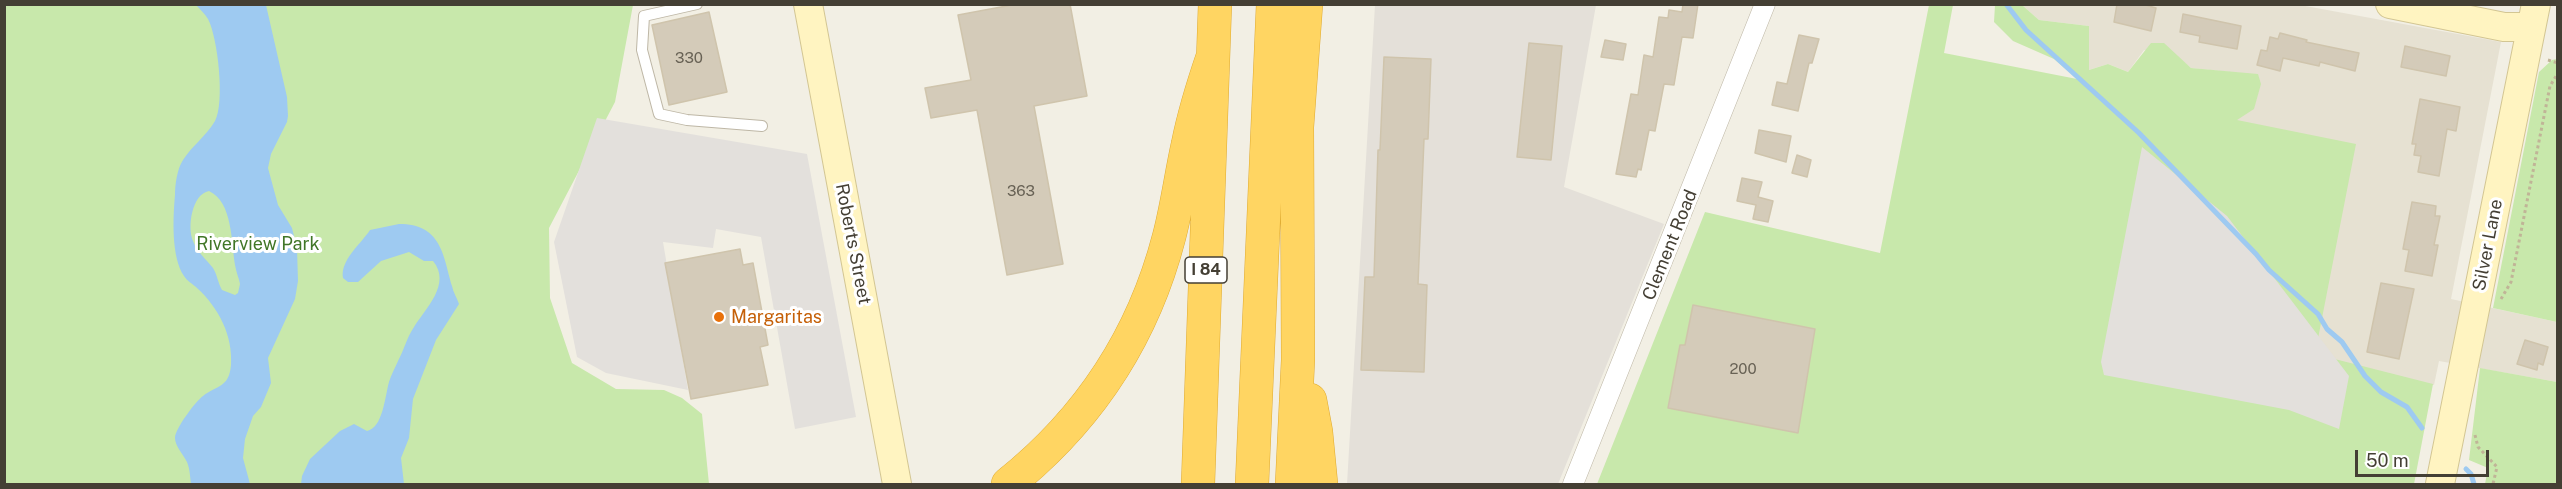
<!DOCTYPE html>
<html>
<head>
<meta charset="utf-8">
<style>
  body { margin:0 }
  #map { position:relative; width:2562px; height:489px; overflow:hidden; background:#f2efe4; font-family:"Public Sans",sans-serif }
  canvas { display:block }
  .frame { position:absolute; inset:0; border:6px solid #443f34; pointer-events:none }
  .scale { position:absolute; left:2355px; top:450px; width:134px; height:27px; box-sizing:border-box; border:3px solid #443f34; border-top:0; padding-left:8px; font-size:18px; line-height:21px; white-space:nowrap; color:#443f34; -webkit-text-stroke:4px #fff; paint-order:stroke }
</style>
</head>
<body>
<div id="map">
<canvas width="2562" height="489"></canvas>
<div class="frame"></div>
<div class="scale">50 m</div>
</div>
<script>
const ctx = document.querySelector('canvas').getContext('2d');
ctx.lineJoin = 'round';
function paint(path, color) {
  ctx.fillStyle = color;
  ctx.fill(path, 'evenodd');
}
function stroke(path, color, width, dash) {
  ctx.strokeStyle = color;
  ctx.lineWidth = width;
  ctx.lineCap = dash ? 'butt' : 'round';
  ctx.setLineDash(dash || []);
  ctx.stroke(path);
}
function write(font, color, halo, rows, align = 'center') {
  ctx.font = font + ' "Public Sans",sans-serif';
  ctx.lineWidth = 6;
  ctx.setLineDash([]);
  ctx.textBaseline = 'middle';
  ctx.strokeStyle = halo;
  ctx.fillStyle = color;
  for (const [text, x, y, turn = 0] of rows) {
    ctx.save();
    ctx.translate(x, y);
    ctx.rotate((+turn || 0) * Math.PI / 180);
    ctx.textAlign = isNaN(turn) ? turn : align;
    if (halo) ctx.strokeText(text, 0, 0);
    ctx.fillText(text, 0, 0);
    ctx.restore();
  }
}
const residential = new Path2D(`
  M 2022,5 L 2300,5 L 2501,42 L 2451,299 L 2557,322 L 2557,382 L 2439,361 L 2434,385 L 2315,355 L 2236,120 L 2258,75 L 2191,68 L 2177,57 L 2144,50 L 2128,72 L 2108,64 L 2089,70 L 2089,26 L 2039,20 Z`);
const industrial = new Path2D(`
  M 1375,5 L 1596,5 L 1564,187 L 1664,224 L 1558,484 L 1347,484 Z`);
const green = new Path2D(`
  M 4,5 L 633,5 L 615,102 L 549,228 L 550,298 L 572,363 L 616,389 L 664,390 L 682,398 L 702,414 L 709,484 L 5,484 Z
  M 1929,5 L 1953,5 L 1944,53 L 2077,79 L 2054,59 L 2013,41 L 1994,22 L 1995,5 L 2022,5 L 2039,20 L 2089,26 L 2089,70 L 2108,64 L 2128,72 L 2151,43 L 2164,43 L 2191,68 L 2258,74 L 2261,84 L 2254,109 L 2237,120 L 2356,144 L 2315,354 L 2433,384 L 2414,484 L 1597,484 L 1705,212 L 1880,253 Z
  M 2557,59 L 2558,59 L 2557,322 L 2493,308 L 2539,72 L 2552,60 Z
  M 2480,368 L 2557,382 L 2557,484 L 2485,484 L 2488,468 L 2469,460 Z`);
const parking = new Path2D(`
  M 597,118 L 807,154 L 856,417 L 795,429 L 761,237 L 716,229 L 713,248 L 663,242 L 688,390 L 606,373 L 577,357 L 554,242 Z
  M 2142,147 L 2227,216 L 2349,376 L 2339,429 L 2289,410 L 2104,375 L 2101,362 Z`);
const water = new Path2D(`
  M 196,5 L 266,5 L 287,97 L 288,116 L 287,122 L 271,154 L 268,168 L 278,205 L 292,228 L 297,248 L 298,281 L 295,299 L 268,358 L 271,383 L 261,407 L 253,416 L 245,439 L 243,458 L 250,484 L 191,484 C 190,477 190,469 187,462 C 183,454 175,446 175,438 C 175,429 195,402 203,396 C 217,385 229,388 231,365 C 233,336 219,308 197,288 C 193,284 187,281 184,276 C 171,257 173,217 175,195 C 175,185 177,169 183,160 C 192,146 206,136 215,121 C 225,103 218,38 208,19 C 205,14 200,9 196,5 ZM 209,191 C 233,202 231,243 235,265 C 236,272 239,278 240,284 L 238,293 L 235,295 L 222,290 C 218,283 217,274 213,268 C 206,259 197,252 193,241 C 187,227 192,194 209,191 Z
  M 399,224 C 441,224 443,254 452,286 C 453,292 457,298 459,304 L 436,340 L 413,399 L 409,438 L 401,458 L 404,484 L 301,484 L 302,476 L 310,459 L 340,431 L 354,424 L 367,431 C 383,428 385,396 389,382 C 391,375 395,368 398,361 C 404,350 407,337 414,327 C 425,309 452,284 433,261 L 424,261 L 409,252 L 381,261 L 358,282 L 348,282 L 343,278 C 340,260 361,244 370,230 Z`);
const stream = new Path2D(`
  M 2006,4 L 2026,30 L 2139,133 L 2256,254 L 2269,270 L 2318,314 L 2327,329 L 2342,342 L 2365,376 L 2381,392 L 2407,407 L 2422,428
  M 2466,469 L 2471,474 L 2474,484`);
const building = new Path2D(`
  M 1017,4 L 1070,4 L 1087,96 L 1034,106 L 1063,264 L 1007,275 L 977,110 L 931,118 L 925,88 L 971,80 L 958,15 Z
  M 1683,4 L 1698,4 L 1693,38 L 1682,37 L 1674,85 L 1664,84 L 1655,131 L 1649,130 L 1641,170 L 1638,169 L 1636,177 L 1616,174 L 1631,94 L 1638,95 L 1644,55 L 1653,57 L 1659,17 L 1668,18 L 1669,10 L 1682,12 Z
  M 2117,4 L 2142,4 L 2156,8 L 2151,31 L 2114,22 Z
  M 709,12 L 727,92 L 669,105 L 652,25 Z
  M 2183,14 L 2241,26 L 2237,49 L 2199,42 L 2200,36 L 2180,32 Z
  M 2280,33 L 2307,40 L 2306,42 L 2359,53 L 2355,71 L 2320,62 L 2319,66 L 2283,58 L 2280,71 L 2257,65 L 2261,50 L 2267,51 L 2270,37 L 2278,39 Z
  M 1799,35 L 1819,39 L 1812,63 L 1809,63 L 1798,111 L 1772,105 L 1777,82 L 1787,84 Z
  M 1605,40 L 1626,44 L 1623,60 L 1601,57 Z
  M 1529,43 L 1562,46 L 1551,160 L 1517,157 Z
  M 2405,46 L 2450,56 L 2446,76 L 2401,67 Z
  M 1384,57 L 1431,59 L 1428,139 L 1424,139 L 1418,284 L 1427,285 L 1424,372 L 1361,370 L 1365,277 L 1374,277 L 1378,150 L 1380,150 Z
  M 2420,99 L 2460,107 L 2456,131 L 2447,129 L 2439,176 L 2418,172 L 2421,156 L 2414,155 L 2416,144 L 2412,144 Z
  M 1759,130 L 1791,136 L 1786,162 L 1755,153 Z
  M 1797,155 L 1811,160 L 1807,177 L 1792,173 Z
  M 1742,178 L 1762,182 L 1758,197 L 1773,201 L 1768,222 L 1753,219 L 1756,205 L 1737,201 Z
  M 2412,202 L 2436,206 L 2435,216 L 2440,216 L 2434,245 L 2438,245 L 2432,276 L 2405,271 L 2409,250 L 2403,249 Z
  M 740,249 L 743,265 L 753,263 L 768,345 L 760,347 L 768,385 L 691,399 L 665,263 Z
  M 2381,283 L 2414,289 L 2399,359 L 2367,352 Z
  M 1693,305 L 1815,329 L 1798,433 L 1668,408 L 1680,345 L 1685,345 Z
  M 2525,340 L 2548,347 L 2543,365 L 2538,363 L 2537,370 L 2517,364 Z`);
const path = new Path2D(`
  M 2548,60 L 2558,63
  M 2501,299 L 2511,282 L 2550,86 L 2558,73
  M 2475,435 L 2478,447 L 2497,467 L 2493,484`);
const lane = new Path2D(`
  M 697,4 L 644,16 L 642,50 L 659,114 L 687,120 L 762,126`);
const street = new Path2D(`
  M 1573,484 L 1765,4`);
const secondary = new Path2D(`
  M 808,4 L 897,484
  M 2390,4 L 2504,27 L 2531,27
  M 2440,484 L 2536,4`);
const highway = new Path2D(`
  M 1310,400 L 1316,432 L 1321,484
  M 1008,484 C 1088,420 1143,337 1169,237 C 1177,207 1181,175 1188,144 C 1194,114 1203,85 1213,56
  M 1198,484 L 1215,4
  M 1252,484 L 1273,4
  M 1292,484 L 1298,360 L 1297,127 L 1306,4`);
const markers = [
  [719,317,6,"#e8710a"]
];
const numberNames = [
  ["330",689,58],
  ["363",1021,191],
  ["200",1743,369]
];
const shields = [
  [1206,270,42]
];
const shieldNames = [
  ["I 84",1206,270]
];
const parkNames = [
  ["Riverview Park",258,244]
];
const streetNames = [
  ["Roberts Street",853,244,79],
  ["Clement Road",1670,245,-68],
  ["Silver Lane",2488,245,-79]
];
const foodNames = [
  ["Margaritas",731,317]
];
paint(residential, '#e6e1d2');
paint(industrial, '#e4e0d9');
paint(green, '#c8e8ab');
paint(parking, '#e3e0dc');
paint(water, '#9ecaf1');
stroke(stream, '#9ecaf1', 5);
paint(building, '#d4cbb9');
stroke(building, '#cfc4ac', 1.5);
stroke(lane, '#beb7a6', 12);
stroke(street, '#beb7a6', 21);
stroke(secondary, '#d3c693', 30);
stroke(highway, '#dfaa31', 34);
stroke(path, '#c0b497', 3, [3, 3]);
stroke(lane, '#fff', 10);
stroke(street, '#fff', 20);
stroke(secondary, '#fff4c1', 28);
stroke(highway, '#ffd562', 33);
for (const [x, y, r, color] of markers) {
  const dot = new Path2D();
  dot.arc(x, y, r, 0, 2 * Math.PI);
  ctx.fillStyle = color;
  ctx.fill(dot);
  stroke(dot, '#fff', 2);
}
write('15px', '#686255', null, numberNames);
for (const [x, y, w] of shields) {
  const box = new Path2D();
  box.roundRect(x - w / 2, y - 13, w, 26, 4.5);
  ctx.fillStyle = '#fff';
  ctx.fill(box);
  stroke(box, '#443f34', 1.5);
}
write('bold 16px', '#443f34', null, shieldNames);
write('18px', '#407627', '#fff', parkNames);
write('18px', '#443f34', '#fff', streetNames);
write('18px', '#c56008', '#fff', foodNames, 'left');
</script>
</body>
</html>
